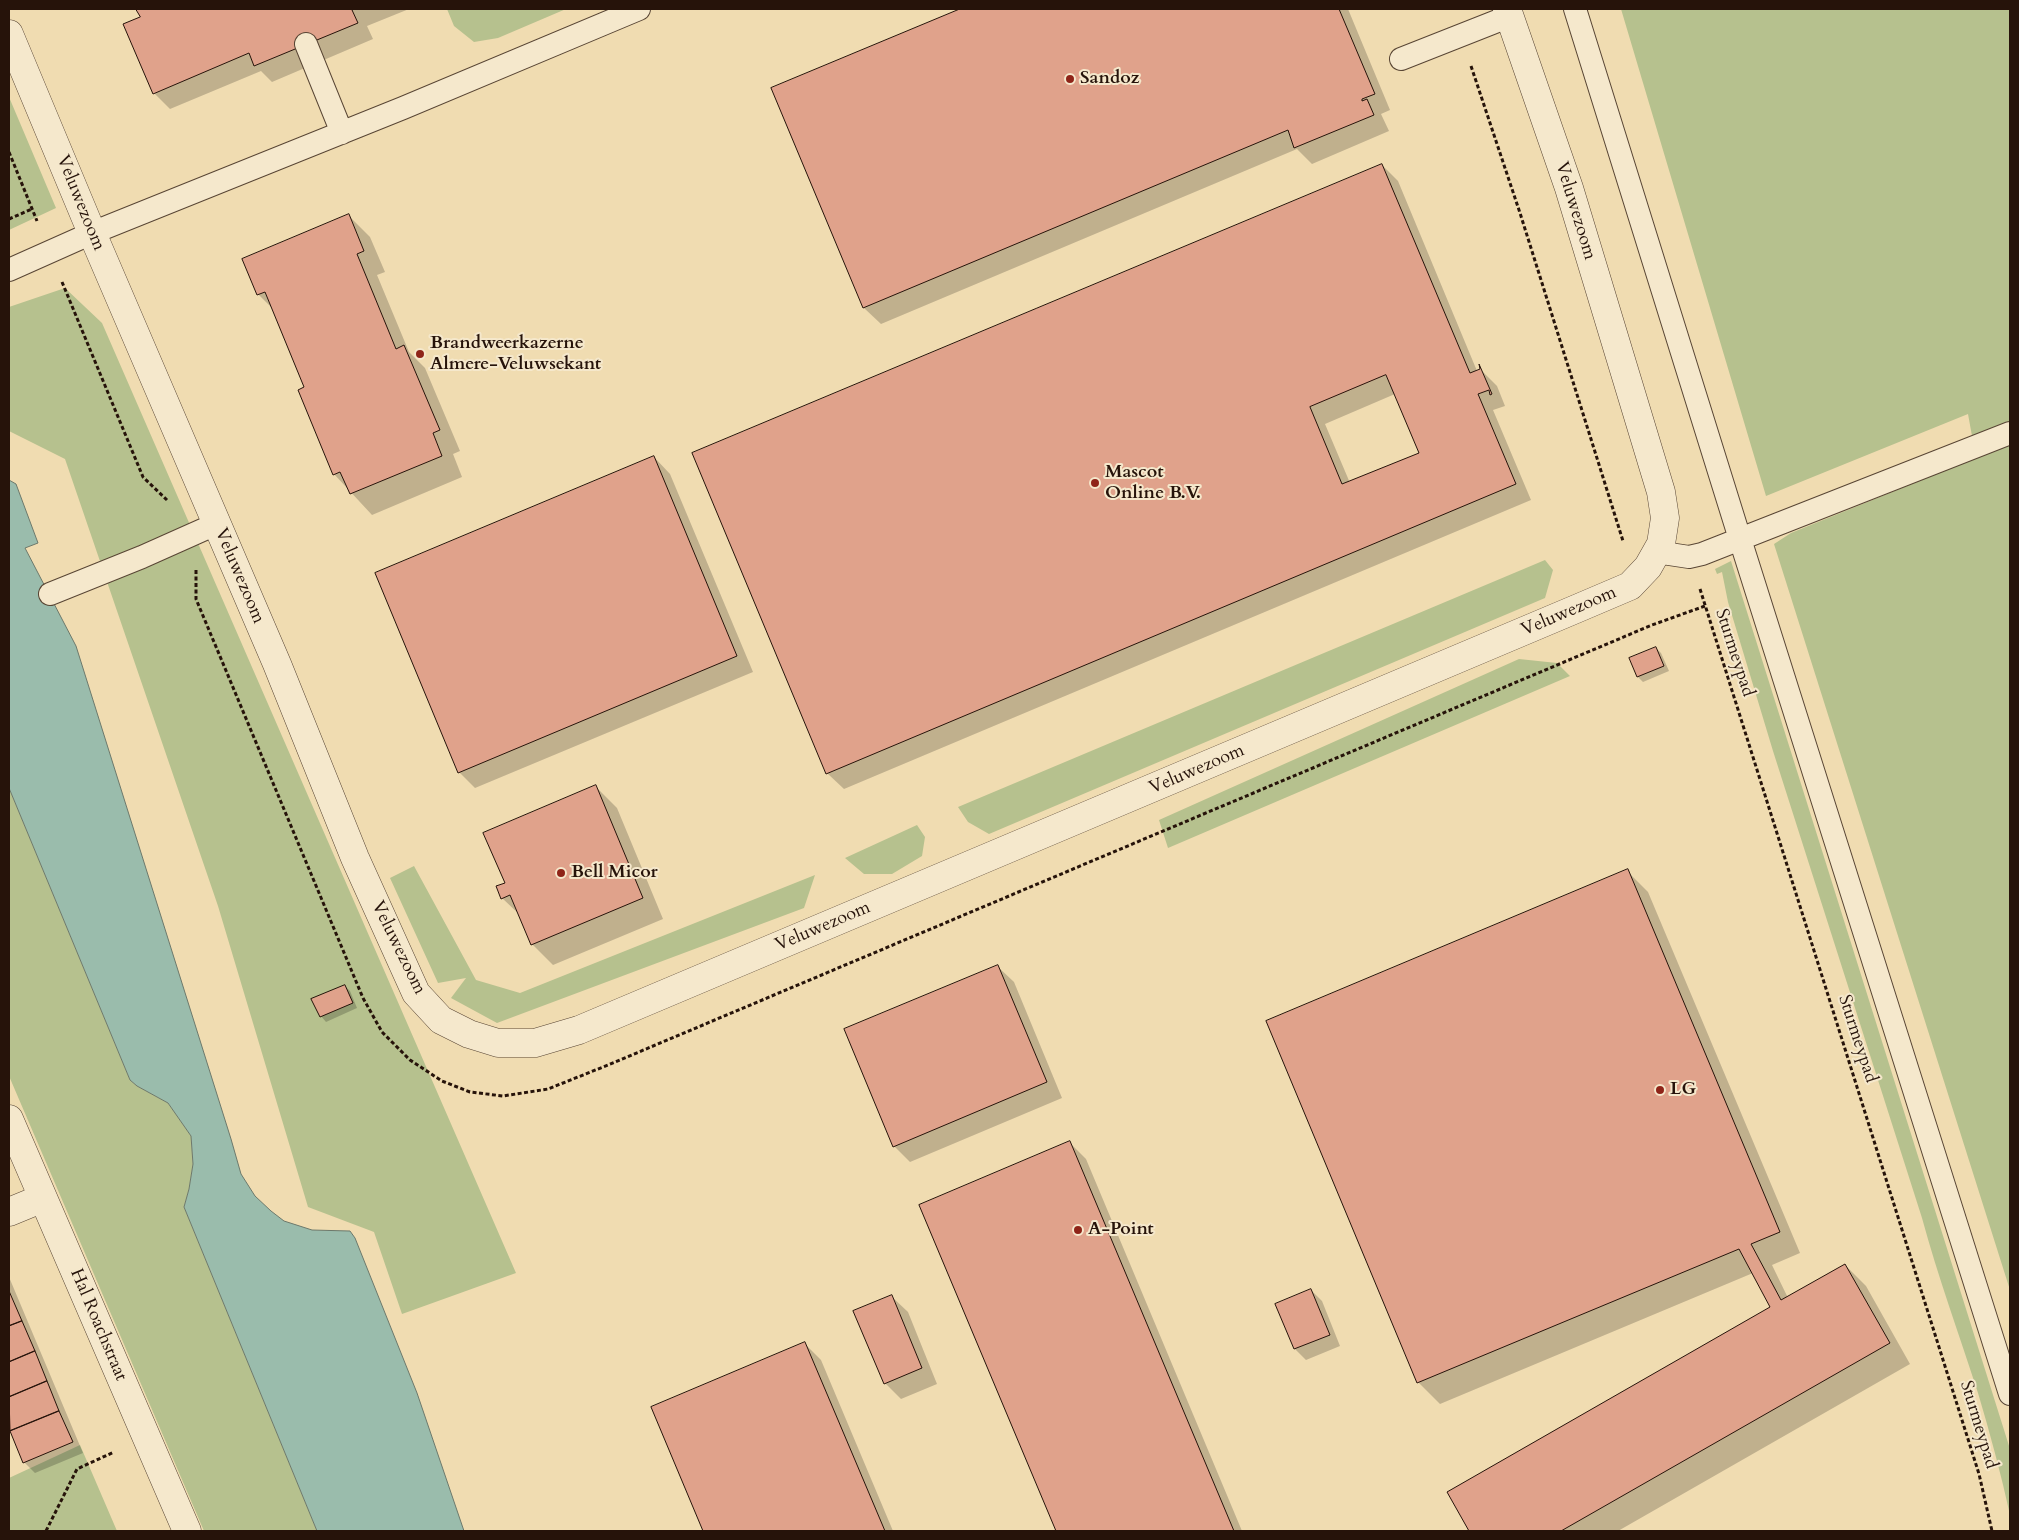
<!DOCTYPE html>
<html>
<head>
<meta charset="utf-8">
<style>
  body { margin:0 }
  #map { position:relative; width:2019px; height:1540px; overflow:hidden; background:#f0dcb1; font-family:Cardo,serif }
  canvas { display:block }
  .frame { position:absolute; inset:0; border:10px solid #26130a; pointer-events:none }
</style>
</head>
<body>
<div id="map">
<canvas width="2019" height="1540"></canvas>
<div class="frame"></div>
</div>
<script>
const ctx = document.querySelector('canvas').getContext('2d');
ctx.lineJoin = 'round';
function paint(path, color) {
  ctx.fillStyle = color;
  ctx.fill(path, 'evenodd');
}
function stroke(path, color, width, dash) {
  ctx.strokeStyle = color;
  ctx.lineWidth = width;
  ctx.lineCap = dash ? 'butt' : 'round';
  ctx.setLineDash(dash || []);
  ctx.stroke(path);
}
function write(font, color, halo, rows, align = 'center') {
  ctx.font = font + ' Cardo,serif';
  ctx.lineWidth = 4;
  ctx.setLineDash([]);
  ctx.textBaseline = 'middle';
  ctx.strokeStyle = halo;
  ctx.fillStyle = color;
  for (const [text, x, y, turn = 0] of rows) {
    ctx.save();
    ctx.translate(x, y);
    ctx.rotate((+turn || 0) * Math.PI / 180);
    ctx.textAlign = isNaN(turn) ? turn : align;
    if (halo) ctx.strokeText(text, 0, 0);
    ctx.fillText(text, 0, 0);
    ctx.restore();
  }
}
const green = new Path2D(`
  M 447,9 L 566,9 L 498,38 L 474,42 L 454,26 Z
  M 1621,9 L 2010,9 L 2010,1290 L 1774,544 L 1791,533 L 1976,458 L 1968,414 L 1766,496 Z
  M 9,97 L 56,208 L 9,230 Z
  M 65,288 L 102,323 L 516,1273 L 402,1314 L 374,1232 L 308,1207 L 218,906 L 65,459 L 9,431 L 9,307 Z
  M 1545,560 L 1553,570 L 1545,598 L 989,834 L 968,822 L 958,807 Z
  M 1731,561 L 2010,1449 L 2010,1515 C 2001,1474 1990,1433 1978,1393 C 1959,1334 1938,1277 1922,1218 L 1773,751 L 1728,602 L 1722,572 L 1717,574 L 1715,569 Z
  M 1519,659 L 1557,663 L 1570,676 L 1168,848 L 1159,820 Z
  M 9,788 L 130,1080 L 137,1086 L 168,1103 L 191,1136 L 193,1164 L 189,1189 L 184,1207 L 317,1531 L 204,1531 L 9,1076 Z
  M 917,825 L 925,837 L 922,856 L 892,874 L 864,874 L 845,858 Z
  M 414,866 L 476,980 L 520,993 L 815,875 L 804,908 L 497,1023 L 451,998 L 466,978 L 438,983 L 390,878 Z
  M 80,1445 L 117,1531 L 9,1531 L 9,1478 Z`);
const water = new Path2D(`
  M 9,480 L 16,484 L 38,543 L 25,548 L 76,646 L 231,1139 L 241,1174 L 255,1196 L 271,1211 L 284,1221 L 312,1230 L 350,1231 L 355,1238 L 417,1393 L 464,1531 L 317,1531 L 184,1207 L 189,1189 L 193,1164 L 191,1136 L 168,1103 L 137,1086 L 130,1080 L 9,788 Z`);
const shadow = new Path2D(`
  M 138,9 L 409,9 L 367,26 L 373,39 L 272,82 L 261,71 L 170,109 L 154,93 L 141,18 Z
  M 964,9 L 1348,9 L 1390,110 L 1381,114 L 1389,131 L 1312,164 L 1297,149 L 881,324 L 864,308 L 773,89 Z
  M 1382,165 L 1398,181 L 1477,371 L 1481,370 L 1497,386 L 1505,406 L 1493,410 L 1531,500 L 844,789 L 827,773 ZM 1395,394 L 1420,453 L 1350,483 L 1325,424 Z
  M 349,216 L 370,237 L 385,272 L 377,275 L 409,352 L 425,368 L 460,451 L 453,454 L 462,477 L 372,515 L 334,474 L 306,388 L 273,309 L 258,294 Z
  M 654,457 L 670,474 L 753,672 L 475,788 L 459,772 Z
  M 1656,648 L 1661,653 L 1669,671 L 1643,682 L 1638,677 L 1631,658 Z
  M 596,787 L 617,808 L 663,919 L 553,965 L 532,944 L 520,915 L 502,898 L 506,883 Z
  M 1627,871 L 1648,892 L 1800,1253 L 1772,1265 L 1788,1298 L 1845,1265 L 1866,1286 L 1910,1364 L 1618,1531 L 1471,1531 L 1449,1493 L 1771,1308 L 1753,1273 L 1440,1404 L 1419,1383 L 1267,1022 Z
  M 997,966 L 1014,982 L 1062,1098 L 910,1162 L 894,1146 Z
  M 345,986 L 350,991 L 357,1008 L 326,1022 L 321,1016 Z
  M 1070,1143 L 1086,1159 L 1242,1531 L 1058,1531 L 921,1206 Z
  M 9,1277 L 83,1453 L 35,1473 L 24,1462 L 9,1426 Z
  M 1311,1290 L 1322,1301 L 1340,1346 L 1306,1360 L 1295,1349 L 1277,1305 Z
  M 891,1296 L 908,1312 L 937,1384 L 901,1399 L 885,1383 Z
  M 805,1344 L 821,1360 L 893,1531 L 704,1531 L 652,1408 Z`);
const building = new Path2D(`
  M 136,9 L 354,9 L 352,10 L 358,23 L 254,66 L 249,53 L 153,94 L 123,24 L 140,17 Z
  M 960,9 L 1339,9 L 1375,94 L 1362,99 L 1362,101 L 1367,99 L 1374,115 L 1294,148 L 1288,130 L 863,308 L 771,88 Z
  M 1382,164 L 1470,373 L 1480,369 L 1479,364 L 1492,394 L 1490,395 L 1489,390 L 1478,394 L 1516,484 L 826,774 L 692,453 ZM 1386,375 L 1419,453 L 1342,484 L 1310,407 Z
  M 349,214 L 364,251 L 357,254 L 396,349 L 404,345 L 440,430 L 433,433 L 442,456 L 350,494 L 340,472 L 333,475 L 298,390 L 304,387 L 265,292 L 257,295 L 242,259 Z
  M 654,456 L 737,656 L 458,773 L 375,573 Z
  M 1656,647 L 1664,666 L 1637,677 L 1629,658 Z
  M 596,785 L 643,898 L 531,945 L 510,895 L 501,899 L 496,886 L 505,883 L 483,833 Z
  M 1628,869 L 1780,1232 L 1751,1244 L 1781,1300 L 1845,1264 L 1890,1343 L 1561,1531 L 1469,1531 L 1447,1492 L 1770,1307 L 1739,1249 L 1417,1383 L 1266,1021 Z
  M 998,965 L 1047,1082 L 893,1147 L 844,1029 Z
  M 345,985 L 353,1003 L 320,1017 L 311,999 Z
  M 1070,1141 L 1234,1531 L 1056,1531 L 919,1205 Z
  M 1311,1289 L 1330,1335 L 1294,1349 L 1275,1304 Z
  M 9,1291 L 22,1321 L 9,1326 Z
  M 892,1295 L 922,1368 L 884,1384 L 853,1311 Z
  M 22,1321 L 35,1351 L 9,1362 L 9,1326 Z
  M 805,1342 L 885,1531 L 703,1531 L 651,1407 Z
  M 35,1351 L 47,1381 L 9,1397 L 9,1362 Z
  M 47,1381 L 59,1411 L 10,1431 L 9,1397 Z
  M 59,1411 L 73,1442 L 23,1463 L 10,1431 Z`);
const path = new Path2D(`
  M 1471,66 L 1520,213 L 1623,541
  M 9,152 L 37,221
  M 9,219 L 32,209
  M 62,282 L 143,477 L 167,500
  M 196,570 L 196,599 L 363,998 L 382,1032 L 410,1060 L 442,1081 L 470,1092 L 503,1096 L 548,1089 L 608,1065 L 1652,625 L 1705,606
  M 1700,589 L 1979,1474 L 1992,1531
  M 46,1531 L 77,1469 L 114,1452`);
const lane = new Path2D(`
  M 1575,9 L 1740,539 L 2010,1394
  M 306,44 L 342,133
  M 1401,59 L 1510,16
  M 9,270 L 92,233 L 403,108 L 639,9
  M 1656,552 L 1689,557 L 1702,554 L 2010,433
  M 50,594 L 142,557 L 216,524`);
const street = new Path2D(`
  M 9,34 L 92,233 L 277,664 L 355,858 L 416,993 L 441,1020 L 469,1034 L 498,1043 L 535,1043 L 579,1030 L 1576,609 L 1630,586 L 1648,567 L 1661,544 L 1665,518 L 1661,492 L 1569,188 L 1507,9
  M 9,1119 L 187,1531
  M 9,1212 L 43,1198`);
const markers = [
  [1070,79,5,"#8f2418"],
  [420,354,5,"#8f2418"],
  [1095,483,5,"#8f2418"],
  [561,873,5,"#8f2418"],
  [1660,1090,5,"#8f2418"],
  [1078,1230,5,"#8f2418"]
];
const poiNames = [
  ["Sandoz",1080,79],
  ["Brandweerkazerne",430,344],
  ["Almere-Veluwsekant",430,365],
  ["Mascot",1105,473],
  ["Online B.V.",1105,494],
  ["Bell Micor",571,873],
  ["LG",1670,1090],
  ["A-Point",1088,1230]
];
const streetNames = [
  ["Veluwezoom",80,203,68],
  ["Veluwezoom",1575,211,73],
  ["Veluwezoom",239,576,67],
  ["Veluwezoom",1569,612,-23],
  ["Sturmeypad",1734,653,72],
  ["Veluwezoom",1197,770,-23],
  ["Veluwezoom",823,927,-23],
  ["Veluwezoom",398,948,64],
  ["Sturmeypad",1857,1039,72],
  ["Hal Roachstraat",98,1325,67],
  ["Sturmeypad",1978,1425,73]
];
paint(green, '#b6c18e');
paint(water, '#9abcac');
stroke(water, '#6c786b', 1);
paint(shadow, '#0003');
paint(building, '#e0a28b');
stroke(building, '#26130a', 1);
stroke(lane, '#584534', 24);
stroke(street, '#584534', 29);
stroke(path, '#26130a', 3, [4, 2.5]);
stroke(lane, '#f5e8cc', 22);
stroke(street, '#f5e8cc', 28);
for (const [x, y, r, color] of markers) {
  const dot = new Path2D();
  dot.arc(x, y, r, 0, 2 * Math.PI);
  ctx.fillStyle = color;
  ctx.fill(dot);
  stroke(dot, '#f5e8cc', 2);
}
write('bold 18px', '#26130a', '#f5e8cc', poiNames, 'left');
write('18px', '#26130a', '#f5e8cc', streetNames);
</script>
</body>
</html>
